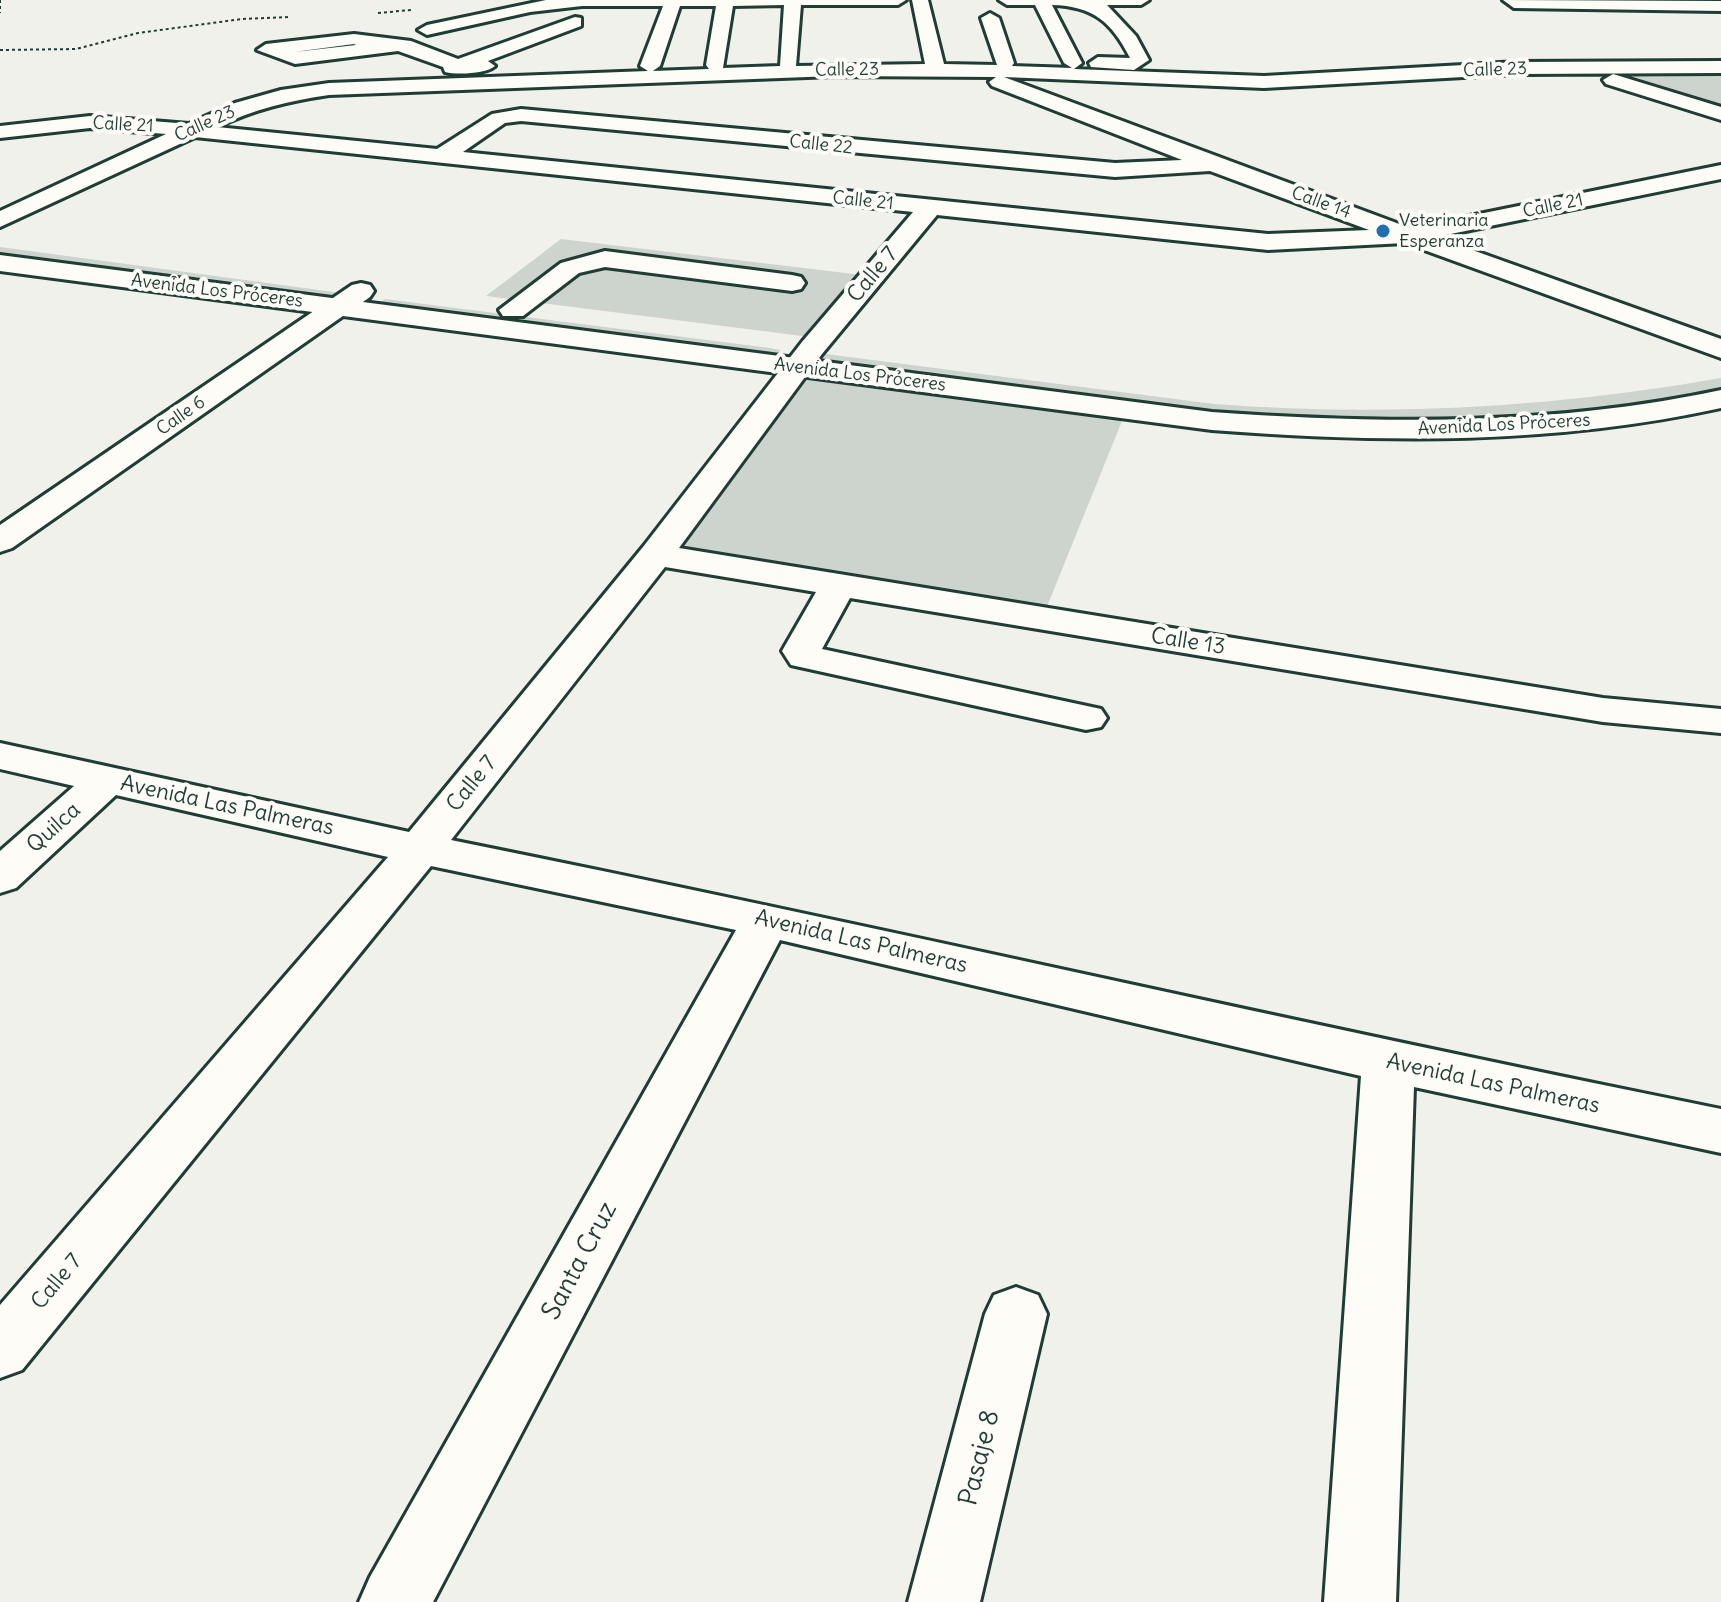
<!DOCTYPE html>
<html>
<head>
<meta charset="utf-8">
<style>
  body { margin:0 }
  canvas { display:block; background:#f0f1eb }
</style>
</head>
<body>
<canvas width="1721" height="1602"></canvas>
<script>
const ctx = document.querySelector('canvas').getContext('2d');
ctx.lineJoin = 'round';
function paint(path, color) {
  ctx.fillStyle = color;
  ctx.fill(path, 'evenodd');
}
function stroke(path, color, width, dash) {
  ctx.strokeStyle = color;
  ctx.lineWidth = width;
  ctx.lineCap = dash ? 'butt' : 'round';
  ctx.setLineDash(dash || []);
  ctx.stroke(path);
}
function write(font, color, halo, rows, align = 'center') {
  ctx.font = font + ' Delius,sans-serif';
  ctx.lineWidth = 8;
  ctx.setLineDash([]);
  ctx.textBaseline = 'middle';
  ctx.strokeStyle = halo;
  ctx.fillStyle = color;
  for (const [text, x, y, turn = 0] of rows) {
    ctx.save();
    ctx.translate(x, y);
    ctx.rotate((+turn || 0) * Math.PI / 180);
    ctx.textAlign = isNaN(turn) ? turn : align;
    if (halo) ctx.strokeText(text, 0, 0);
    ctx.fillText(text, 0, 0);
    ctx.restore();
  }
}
const green = new Path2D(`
  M 1721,71 L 1721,112 L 1598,72 Z
  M 561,239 L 862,275 L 810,337 L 486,296 Z
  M 0,247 L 334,292 L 339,296 L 334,299 L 0,256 Z
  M 385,299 L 770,348 L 780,350 L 778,355 L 770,358 L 375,306 Z
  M 826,354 L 1214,404 C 1385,417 1552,408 1721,378 L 1721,394 L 1611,412 L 1429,424 L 1211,416 L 812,362 L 817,356 Z
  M 806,372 L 1124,416 L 1046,609 L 677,547 Z`);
const path = new Path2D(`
  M 0,0 L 0,13
  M 378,13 L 411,10
  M 0,50 L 76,49 L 138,33 L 242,19 L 288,17`);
const minor = new Path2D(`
  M 546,0 L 906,0 L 898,5 L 801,5 L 796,66 L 925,64 L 912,0 L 928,0 L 944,64 L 997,65 L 981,18 L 990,13 L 999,18 L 1014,63 L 1012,66 L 1072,68 L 1064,63 L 1035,5 L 1007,5 L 999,0 L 1149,0 L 1141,5 L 1107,5 L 1136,36 L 1149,60 L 1134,70 L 1091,67 L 1089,63 L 1098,57 L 1130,58 C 1112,22 1093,6 1052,5 L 1082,63 L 1074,69 L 1264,76 L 1518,62 L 1721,61 L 1721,73 L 1518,74 L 1264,88 L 1004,77 L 1410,228 L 1721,165 L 1721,179 L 1436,237 L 1721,339 L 1721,358 L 1405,243 L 1268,250 L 937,215 L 822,354 L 679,548 L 1603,698 L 1721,709 L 1721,733 L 1603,722 L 850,598 L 822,649 L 1101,709 L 1107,718 L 1101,727 L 1086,730 L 791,665 L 782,651 L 816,592 L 665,567 L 451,840 C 875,925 1297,1024 1721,1109 L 1721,1153 L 1414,1087 L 1396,1602 L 1324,1602 L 1361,1076 L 780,940 L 433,1602 L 359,1602 L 370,1577 L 736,930 L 431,866 L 22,1370 L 0,1378 L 0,1305 L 388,857 L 116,795 L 16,888 L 0,893 L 0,851 L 74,786 L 0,769 L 0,743 L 409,832 L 643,547 L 802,342 L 913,212 L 195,137 L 0,227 L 0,211 L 166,134 L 90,128 L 0,138 L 0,126 L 90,116 L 189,124 L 235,103 L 281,90 L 329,83 L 648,71 L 640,66 L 663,6 L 582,6 L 530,12 L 427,35 L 418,30 L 427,25 ZM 784,5 L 780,66 L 723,68 L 733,6 ZM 680,6 L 716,6 L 706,65 L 709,69 L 653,71 L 660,66 ZM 834,76 L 996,77 L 989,82 L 992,86 L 1182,160 L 1115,163 L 521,109 L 492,114 L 437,149 L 217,127 C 254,109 289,101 329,95 ZM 521,121 L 1115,177 L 1210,171 L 1369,230 L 1268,234 L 463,152 L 505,123 Z
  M 1503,0 L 1721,1 L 1721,11 L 1514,8 Z
  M 575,17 L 581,18 L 581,26 L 488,61 L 495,66 C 486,74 457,75 445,72 L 443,67 L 398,51 L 295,64 L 257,50 L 266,44 L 354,34 L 411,41 L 458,59 ZM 354,44 L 356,45 L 294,52 Z
  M 1613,74 L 1721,107 L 1721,120 L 1606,84 L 1603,80 Z
  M 605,251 L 792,275 L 801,277 L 805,283 L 801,289 L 792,291 L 605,267 L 579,273 L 523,316 L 503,316 L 499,310 L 561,263 Z
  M 361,283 L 370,285 L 374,291 L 370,297 L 12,548 L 0,552 L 0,525 L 352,285 Z
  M 1016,1287 L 1038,1295 L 1047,1314 L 980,1602 L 908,1602 L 985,1314 L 994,1295 Z`);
const major = new Path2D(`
  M 0,255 L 1212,412 C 1384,424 1552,426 1721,390 L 1721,408 C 1552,445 1384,443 1212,430 L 0,271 Z`);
const markers = [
  [1383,231,8,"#1f6fb2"]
];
const farStreetnames = [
  ["Calle 23",847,70,-1],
  ["Calle 23",1495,70,-2],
  ["Calle 23",205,124,-24],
  ["Calle 21",123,125,3],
  ["Calle 22",821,145,6],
  ["Calle 21",863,201,6],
  ["Calle 14",1321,203,20],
  ["Calle 21",1553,206,-12],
  ["Avenida Los Próceres",217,291,7],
  ["Avenida Los Próceres",860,375,7],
  ["Calle 6",181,416,-35],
  ["Avenida Los Próceres",1504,425,-3]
];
const farPoinames = [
  ["Veterinaria",1399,221],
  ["Esperanza",1399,242]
];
const streetNames = [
  ["Calle 7",873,275,-50],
  ["Calle 13",1188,642,9],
  ["Calle 7",472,784,-51],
  ["Avenida Las Palmeras",227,806,12],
  ["Quilca",54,828,-42],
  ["Avenida Las Palmeras",861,942,13],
  ["Avenida Las Palmeras",1493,1084,12],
  ["Calle 7",57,1282,-50]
];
const nearStreetnames = [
  ["Santa Cruz",580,1261,-62],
  ["Pasaje 8",980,1458,-76]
];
paint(green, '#cdd3cd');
stroke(minor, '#1f3d34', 6);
stroke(major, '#1f3d34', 6);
stroke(path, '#1f3d34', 2, [3, 3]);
paint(minor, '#fdfcf7');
paint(major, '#fdfcf7');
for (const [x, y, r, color] of markers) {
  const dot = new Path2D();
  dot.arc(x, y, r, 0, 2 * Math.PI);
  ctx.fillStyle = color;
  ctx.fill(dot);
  stroke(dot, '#fdfcf7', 3);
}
write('18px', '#1f3d34', '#fdfcf7', farStreetnames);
write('18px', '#1f3d34', '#fdfcf7', farPoinames, 'left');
write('22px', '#1f3d34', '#fdfcf7', streetNames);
write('26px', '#1f3d34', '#fdfcf7', nearStreetnames);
</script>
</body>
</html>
